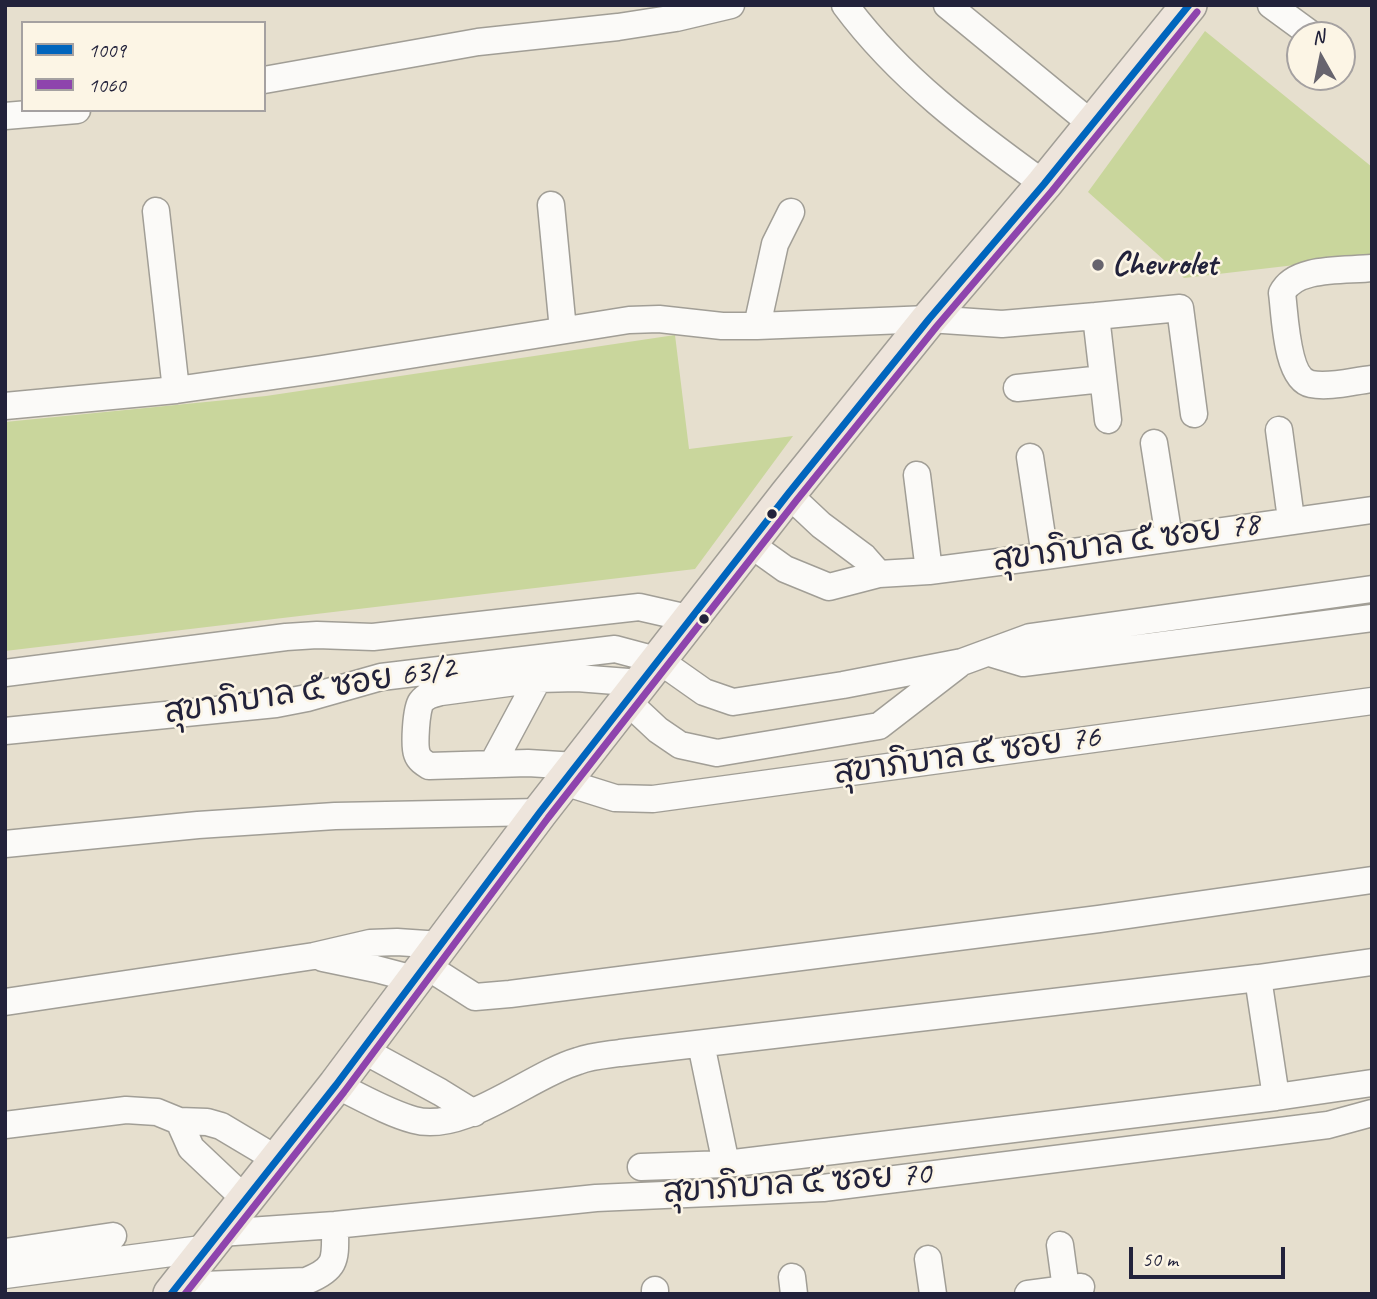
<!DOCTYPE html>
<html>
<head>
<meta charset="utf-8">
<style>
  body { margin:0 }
  #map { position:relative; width:1377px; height:1299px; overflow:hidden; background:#e6dfce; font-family:Caveat,sans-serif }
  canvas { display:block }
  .frame { position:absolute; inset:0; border:7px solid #22223b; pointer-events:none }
  .legend { position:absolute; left:21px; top:21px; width:245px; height:91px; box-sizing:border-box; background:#fcf5e5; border:2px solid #a5a1a1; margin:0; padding:9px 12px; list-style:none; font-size:21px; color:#22223b }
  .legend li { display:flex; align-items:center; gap:14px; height:35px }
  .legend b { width:35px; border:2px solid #a5a1a1 }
  .north { position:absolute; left:1286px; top:21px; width:70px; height:70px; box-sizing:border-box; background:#fcf5e5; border:2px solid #a5a1a1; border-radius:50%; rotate:351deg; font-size:19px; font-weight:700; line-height:28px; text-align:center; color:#22223b }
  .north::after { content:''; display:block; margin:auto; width:24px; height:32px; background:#67646e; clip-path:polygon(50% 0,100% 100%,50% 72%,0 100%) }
  .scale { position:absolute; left:1129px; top:1247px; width:156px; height:32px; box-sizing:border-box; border:4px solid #22223b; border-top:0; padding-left:9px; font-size:21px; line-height:24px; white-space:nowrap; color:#22223b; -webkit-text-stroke:5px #fcf5e5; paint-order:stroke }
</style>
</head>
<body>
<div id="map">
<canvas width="1377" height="1299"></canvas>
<div class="frame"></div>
<ul class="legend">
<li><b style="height:9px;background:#0065bd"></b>1009</li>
<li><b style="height:9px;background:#8e44ad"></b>1060</li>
</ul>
<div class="north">N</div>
<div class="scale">50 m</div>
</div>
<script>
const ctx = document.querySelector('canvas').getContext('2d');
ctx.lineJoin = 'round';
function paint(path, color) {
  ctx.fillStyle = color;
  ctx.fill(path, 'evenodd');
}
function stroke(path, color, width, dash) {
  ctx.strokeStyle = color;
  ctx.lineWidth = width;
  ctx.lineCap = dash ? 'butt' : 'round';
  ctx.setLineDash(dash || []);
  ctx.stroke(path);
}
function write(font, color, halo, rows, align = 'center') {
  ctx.font = font + ' Caveat,"Playpen Sans Thai",sans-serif';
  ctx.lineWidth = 5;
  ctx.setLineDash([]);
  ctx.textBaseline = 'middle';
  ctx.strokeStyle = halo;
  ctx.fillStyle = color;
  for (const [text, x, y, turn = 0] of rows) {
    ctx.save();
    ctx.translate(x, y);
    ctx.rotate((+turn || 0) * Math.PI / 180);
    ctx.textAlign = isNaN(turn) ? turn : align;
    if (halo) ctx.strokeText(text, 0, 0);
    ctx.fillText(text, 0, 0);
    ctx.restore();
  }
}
const green = new Path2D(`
  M 1205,31 L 1372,167 L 1372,256 L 1184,278 L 1088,192 Z
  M 675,335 L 689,449 L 793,436 L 695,569 L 5,651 L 5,422 L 266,396 Z`);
const minor = new Path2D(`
  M 845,5 C 899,78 972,132 1044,184
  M 947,5 L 1093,125
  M 1271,5 L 1312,35
  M 264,80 L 478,42 L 618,27 L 676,18 L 731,5
  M 5,116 L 77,110
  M 551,205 L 563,330
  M 156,211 L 176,390
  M 1372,268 C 1345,271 1295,266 1282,293 C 1285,314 1286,379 1311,384 C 1329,388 1353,381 1372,379
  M 1096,316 L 1180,308 L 1194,414
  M 757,326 L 775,244 L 791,212
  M 1017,388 L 1103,379
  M 5,406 L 176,390 L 322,369 L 629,320 L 659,319 L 722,326 L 757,326 L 929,319 L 1002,324 L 1096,316 L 1108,420
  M 1279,430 L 1291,519
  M 1154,443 L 1169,538
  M 1030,457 L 1045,556
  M 917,475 L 929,571
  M 788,494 L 821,525 L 864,557 L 879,574
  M 750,544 L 785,569 L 829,587 L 879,574 L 929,571 L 1045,556 L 1372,510
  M 990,653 L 1023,663 L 1372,618
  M 5,673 L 286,637 L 317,635 L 373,637 L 639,607 L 692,619
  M 627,701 L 658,730 L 680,745 L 717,753 L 879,726 L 958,665
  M 5,731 L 276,704 L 307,698 L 381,677 L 615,649 L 660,661 L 704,692 L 733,702 L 843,685 L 962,662 L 1030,637 L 1372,589
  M 493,763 L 538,679
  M 576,766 L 528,763 L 429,766 C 424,763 419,760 417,754 C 414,746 416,709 421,702 C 426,695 433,694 441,692 L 538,679 L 577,678 L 641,683
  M 564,782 L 615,798 L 653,799 L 1372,701
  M 5,844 L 198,825 L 335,816 L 540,812
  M 323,958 L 376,969 L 414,979
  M 425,965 L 475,997 L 510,994 L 1099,919 L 1372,880
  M 5,1002 L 314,956 L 370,943 L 397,942 L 441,945
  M 701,1044 L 726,1164 L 1276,1097 L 1258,978
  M 363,1050 L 440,1092 L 474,1113
  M 336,1085 C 361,1097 388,1113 414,1120 C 464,1134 530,1075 578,1061 C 591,1056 606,1055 620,1053 L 1258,978 L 1372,962
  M 1276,1097 L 1372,1083
  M 179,1121 L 191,1148 L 246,1200
  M 5,1125 L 126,1110 L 157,1112 L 179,1121 L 207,1122 L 221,1126 L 278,1160
  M 641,1167 L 726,1164
  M 220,1233 L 335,1225 L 596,1198 L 823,1188 L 1328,1125 L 1372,1113
  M 1060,1245 L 1066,1289
  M 5,1252 L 113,1236
  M 928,1259 L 933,1294
  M 5,1275 L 209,1248
  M 792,1277 L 794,1294
  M 177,1286 L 306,1281 C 339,1268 335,1258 335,1225
  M 655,1290 L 655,1294
  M 1028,1294 L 1081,1287`);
const major = new Path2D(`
  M 171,1294 L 336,1085 L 540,812 L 788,494 L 929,319 L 1044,184 L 1189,5`);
const bus1 = new Path2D(`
  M 171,1294 L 336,1085 L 540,812 L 788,494 L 929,319 L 1044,184 L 1189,5`);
const bus2 = new Path2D(`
  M 185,1294 L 344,1092 L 548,818 L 796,501 L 937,326 L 1052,191 L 1197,12`);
const markers = [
  [1098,265,7,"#67646e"],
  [772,514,6,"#22223b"],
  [704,619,6,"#22223b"]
];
const poiNames = [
  ["Chevrolet",1112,265]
];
const streetNames = [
  ["สุขาภิบาล ๕ ซอย 78",1126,543,-8],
  ["สุขาภิบาล ๕ ซอย 63/2",310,691,-9],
  ["สุขาภิบาล ๕ ซอย 76",967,756,-8],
  ["สุขาภิบาล ๕ ซอย 70",797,1184,-4]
];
paint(green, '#c9d69c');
stroke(minor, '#a19e96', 29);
stroke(major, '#a19e96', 38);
stroke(minor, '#fbfaf8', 26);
stroke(major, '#eee5dc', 35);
stroke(bus1, '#0065bd', 7);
stroke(bus2, '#8e44ad', 7);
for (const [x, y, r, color] of markers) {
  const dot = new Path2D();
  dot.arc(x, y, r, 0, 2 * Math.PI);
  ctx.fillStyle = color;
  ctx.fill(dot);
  stroke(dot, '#fcf5e5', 2.5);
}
write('bold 33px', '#22223b', '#fcf5e5', poiNames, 'left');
write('33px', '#22223b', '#fcf5e5', streetNames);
</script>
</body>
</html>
